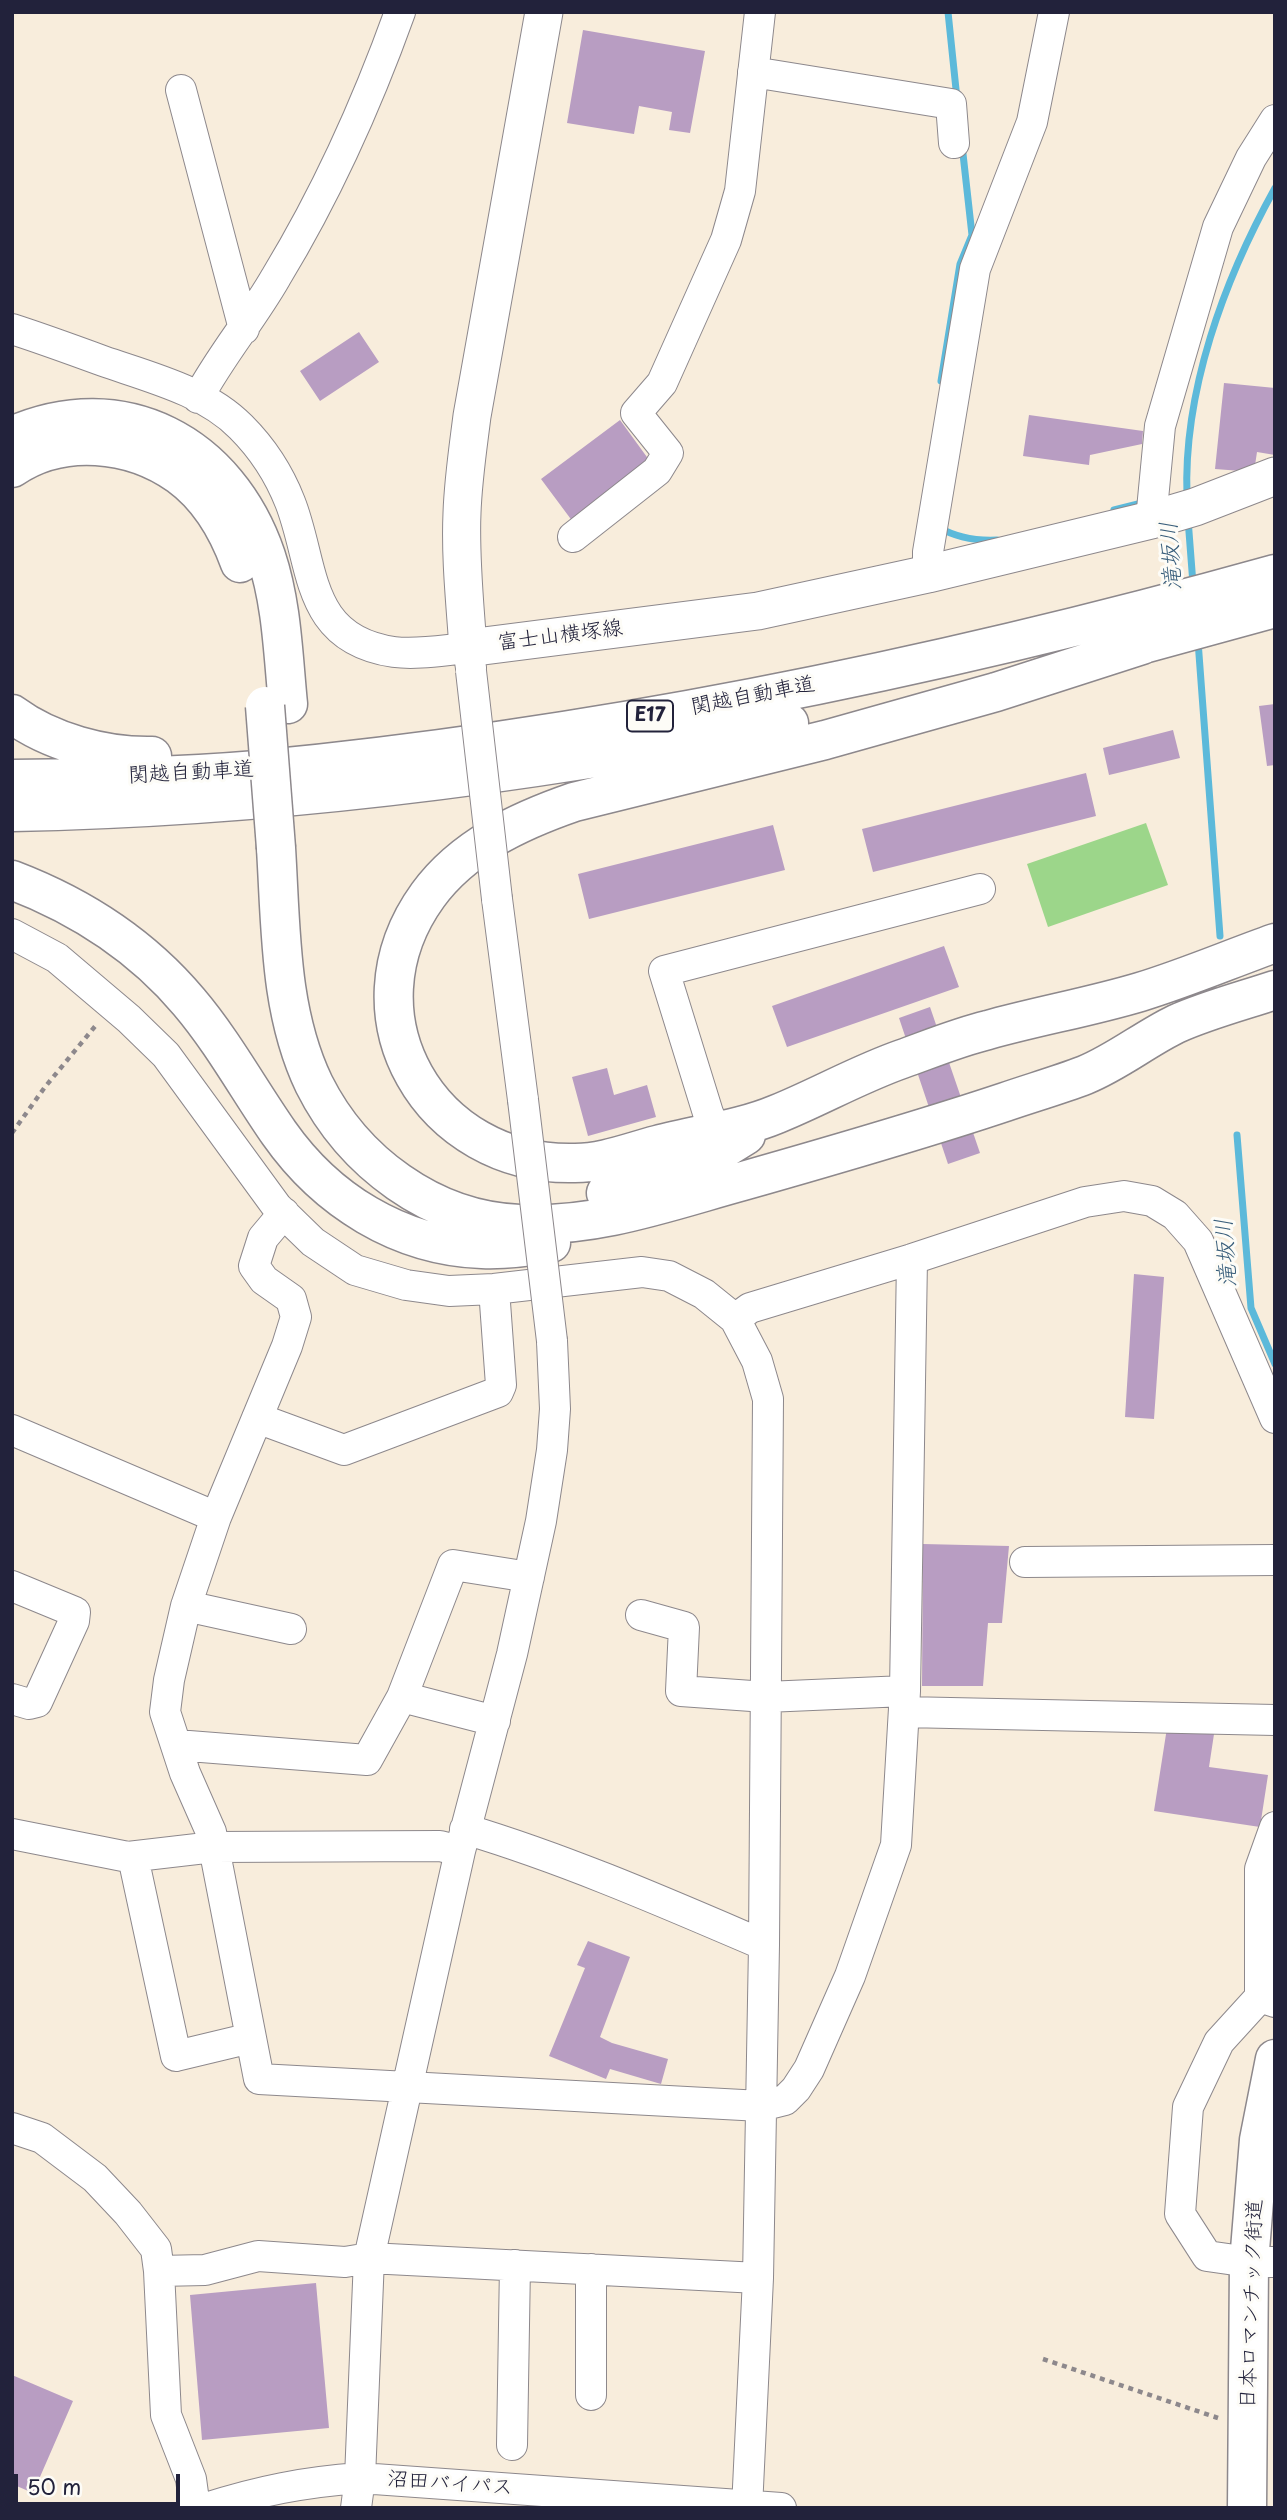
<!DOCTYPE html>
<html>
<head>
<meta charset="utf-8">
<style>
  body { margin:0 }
  #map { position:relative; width:1287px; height:2520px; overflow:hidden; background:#f8eddc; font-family:"Playpen Sans",sans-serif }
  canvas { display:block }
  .frame { position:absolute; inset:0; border:14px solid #22223b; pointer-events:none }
  .scale { position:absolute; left:14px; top:2474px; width:166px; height:32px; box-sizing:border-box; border:4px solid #22223b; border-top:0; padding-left:9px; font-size:21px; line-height:24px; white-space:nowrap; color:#22223b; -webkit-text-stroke:5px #fdfcf7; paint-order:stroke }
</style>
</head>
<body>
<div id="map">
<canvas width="1287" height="2520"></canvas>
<div class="frame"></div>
<div class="scale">50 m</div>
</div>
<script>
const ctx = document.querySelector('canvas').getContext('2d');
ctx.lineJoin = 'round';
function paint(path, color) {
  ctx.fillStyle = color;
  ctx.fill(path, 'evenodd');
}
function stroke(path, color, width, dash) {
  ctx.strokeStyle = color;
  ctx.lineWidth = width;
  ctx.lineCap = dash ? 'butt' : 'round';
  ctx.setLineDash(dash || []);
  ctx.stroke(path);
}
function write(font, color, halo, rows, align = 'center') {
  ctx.font = font + ' "Playpen Sans","Klee One",sans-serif';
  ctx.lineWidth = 6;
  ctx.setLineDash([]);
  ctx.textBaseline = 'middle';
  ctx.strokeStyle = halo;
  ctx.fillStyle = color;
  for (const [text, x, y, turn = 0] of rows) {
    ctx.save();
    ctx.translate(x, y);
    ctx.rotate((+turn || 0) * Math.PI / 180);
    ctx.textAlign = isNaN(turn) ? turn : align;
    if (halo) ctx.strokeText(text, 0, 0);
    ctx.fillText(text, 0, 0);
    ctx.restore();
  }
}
const green = new Path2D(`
  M 1146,823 L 1168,885 L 1048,927 L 1027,864 Z`);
const stream = new Path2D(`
  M 948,12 L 957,99
  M 941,381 L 960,264 L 972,235 L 962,145
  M 1187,497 C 1183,391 1224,280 1275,188
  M 1114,510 L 1146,502
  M 1188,519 L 1193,584
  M 938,527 C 957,538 976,541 997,540
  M 1198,641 L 1220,936
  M 1237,1135 L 1251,1308 L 1275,1364`);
const building = new Path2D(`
  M 583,30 L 705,51 L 690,133 L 669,130 L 672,112 L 639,106 L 634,134 L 567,123 Z
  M 359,332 L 379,362 L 320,401 L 300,371 Z
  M 1224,383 L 1275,388 L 1275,455 L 1257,452 L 1254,472 L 1215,469 Z
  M 1029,415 L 1143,431 L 1142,444 L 1090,455 L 1089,465 L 1023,456 Z
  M 620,420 L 652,464 L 573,522 L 541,479 Z
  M 1275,704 L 1275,765 L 1267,766 L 1259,706 Z
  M 1173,730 L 1180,758 L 1109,775 L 1103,748 Z
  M 1086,773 L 1096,816 L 873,872 L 862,829 Z
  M 773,825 L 785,870 L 589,919 L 578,874 Z
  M 944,946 L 959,987 L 787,1047 L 772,1006 Z
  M 930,1007 L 980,1153 L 948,1164 L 899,1018 Z
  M 607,1068 L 614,1095 L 647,1085 L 656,1117 L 588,1136 L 572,1077 Z
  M 1134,1274 L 1164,1277 L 1154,1419 L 1125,1417 Z
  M 923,1544 L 1009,1546 L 1002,1623 L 988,1623 L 983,1686 L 922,1686 Z
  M 1169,1715 L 1216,1721 L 1209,1767 L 1268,1775 L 1260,1827 L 1154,1811 Z
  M 588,1941 L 630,1957 L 600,2037 L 612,2043 L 668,2059 L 661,2084 L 610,2069 L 606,2079 L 549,2056 L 585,1968 L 577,1965 Z
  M 316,2283 L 329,2428 L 202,2440 L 190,2295 Z
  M 12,2375 L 73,2401 L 33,2493 L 12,2484 Z`);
const path = new Path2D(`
  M 12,1133 L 45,1087 L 97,1024
  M 1043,2359 L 1218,2418`);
const minor = new Path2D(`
  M 753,72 L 951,104 L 954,143
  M 181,90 L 244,329
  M 12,329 C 43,339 73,350 103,361 C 149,377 206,391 241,427 C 262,448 279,474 290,502 C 315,565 304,639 394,652 C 418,655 444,650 468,648 L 471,668
  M 198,398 C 221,355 252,319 276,277 C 327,193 367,104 400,12
  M 1151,520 L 1160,426 L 1218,227 L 1251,158 L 1275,120
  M 573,537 L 657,471 L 668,453 L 636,413 L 662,383 L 726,240 L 740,191 L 760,12
  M 928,574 L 928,552 L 975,269 L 1032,122 L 1054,12
  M 497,899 L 523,1100
  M 12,934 L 57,958 L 129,1019 L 166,1055 L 277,1207 L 313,1242 L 355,1270 L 406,1285 L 449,1291 L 494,1289 L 642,1272 L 669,1276 L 704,1294 L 735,1319 L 757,1361 L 768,1399 L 764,1945 L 758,2278 L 747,2508
  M 724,1149 L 708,1113 L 664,971 L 980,889
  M 284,1213 L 263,1238 L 254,1266 L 264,1280 L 291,1299 L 296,1317 L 287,1346 L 216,1517 L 186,1606 L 169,1680 L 165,1712 L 185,1773 L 211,1832 L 259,2079 L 761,2106 L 785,2100 L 796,2089 L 809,2069 L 850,1976 L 896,1845 L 905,1691 L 912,1259
  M 735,1319 L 750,1308 L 912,1259 L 1085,1202 L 1124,1196 L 1152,1201 L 1175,1215 L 1198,1241 L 1275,1418
  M 257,1418 L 344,1450 L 498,1392 L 501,1385 L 494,1289
  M 12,1430 L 216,1517
  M 1025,1562 L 1275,1560
  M 12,1586 L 75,1612 L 74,1621 L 37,1702 L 29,1704 L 12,1699
  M 186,1606 L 291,1629
  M 641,1615 L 684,1627 L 681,1691 L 766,1697 L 905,1691
  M 402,1697 L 495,1721
  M 904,1712 L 1275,1720
  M 176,1745 L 367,1760 L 402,1697 L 453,1565 L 529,1577
  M 465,1829 C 568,1860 666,1903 764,1945
  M 12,1834 L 128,1857 L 214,1847 L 440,1846 L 460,1851
  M 133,1857 L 176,2056 L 251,2038
  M 1260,1997 L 1260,1869 L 1275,1827
  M 1275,2002 L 1260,1997 L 1219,2042 L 1188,2107 L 1180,2214 L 1207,2256 L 1249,2262 L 1275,2262
  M 12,2128 L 42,2138 L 95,2178 L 128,2213 L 156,2249 L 159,2271 L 166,2415 L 191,2479 L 195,2508
  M 159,2271 L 205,2270 L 258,2256 L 345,2262 L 369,2258 L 758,2278
  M 591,2395 L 591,2269
  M 512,2445 L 515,2265
  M 206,2508 C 259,2491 304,2482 360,2478 L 781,2508
  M 356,2508 L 360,2478 L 369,2258 L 460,1851 L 512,1654 L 541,1521 L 552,1450 L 555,1409 L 552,1341`);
const major = new Path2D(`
  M 544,12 L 472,416 C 468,448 463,481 462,513 C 460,558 465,603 468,648 L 758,611 L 928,574 L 1151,520 L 1195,507 L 1275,476`);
const highway = new Path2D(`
  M 12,436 C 123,387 228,444 266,556 C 282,604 283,654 288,704
  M 12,468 C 62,434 131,441 179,475 C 208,496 228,530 240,563
  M 1142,645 L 996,692 L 825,740 L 574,802 C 519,821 463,847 428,895 C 341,1015 430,1167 575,1163 C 603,1163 630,1152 657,1145 C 697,1134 739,1130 777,1114 C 819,1097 859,1074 902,1059 C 930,1049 959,1037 988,1030 C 1038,1016 1090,1007 1140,992 C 1186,978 1230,959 1275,943
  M 1118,651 L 1275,608
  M 12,714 C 50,742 105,757 152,756
  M 12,779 C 94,778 176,777 257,770 C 601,737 942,667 1275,574
  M 12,812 C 274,807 533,774 789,723
  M 276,848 C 281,928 279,1011 314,1084 C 353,1162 432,1221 520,1224 C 597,1228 670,1201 743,1181 C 831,1156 918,1131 1005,1102 C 1031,1093 1059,1085 1085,1075 C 1117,1062 1145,1039 1176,1024 C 1207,1010 1242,1001 1275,990
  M 12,880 C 80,906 142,946 189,1002 C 223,1042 249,1090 279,1133 C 326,1200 399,1246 482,1249 C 505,1250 528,1247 551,1243
  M 606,1193 L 691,1169 L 746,1135
  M 1247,2508 L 1249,2262 L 1259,2140 L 1275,2059`);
const minorBridge = new Path2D(`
  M 471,671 L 497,899
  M 523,1100 L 552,1341`);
const highwayBridge = new Path2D(`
  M 265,706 L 276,848`);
const shields = [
  [650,716,46]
];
const shieldNames = [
  ["E17",650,716]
];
const streetNames = [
  ["富士山横塚線",560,636,-7],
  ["関越自動車道",753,696,-11],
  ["関越自動車道",191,773,-3],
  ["日本ロマンチック街道",1252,2304,-88],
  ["沼田バイパス",450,2484,4]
];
const waterNames = [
  ["滝坂川",1172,556,-94],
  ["滝坂川",1227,1253,-94]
];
paint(green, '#9cd68a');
stroke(stream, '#5cb9da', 7);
paint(building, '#b89dc2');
stroke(minor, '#8d888c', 32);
stroke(major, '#8d888c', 39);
stroke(highway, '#8d888c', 41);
stroke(path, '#8d888c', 4.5, [5, 5]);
stroke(minor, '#fff', 30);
stroke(major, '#fff', 37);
stroke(highway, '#fff', 38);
stroke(minorBridge, '#8d888c', 32, []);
stroke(highwayBridge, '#8d888c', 41, []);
stroke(minorBridge, '#fff', 30);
stroke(highwayBridge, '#fff', 38);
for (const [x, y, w] of shields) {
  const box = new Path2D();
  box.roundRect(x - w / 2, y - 15.5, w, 31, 5);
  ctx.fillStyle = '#fdfcf7';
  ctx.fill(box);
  stroke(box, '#22223b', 2);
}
write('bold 19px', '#22223b', null, shieldNames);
write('21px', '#22223b', '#fdfcf7', streetNames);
write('italic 23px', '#395e7b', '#fdfcf7', waterNames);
</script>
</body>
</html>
